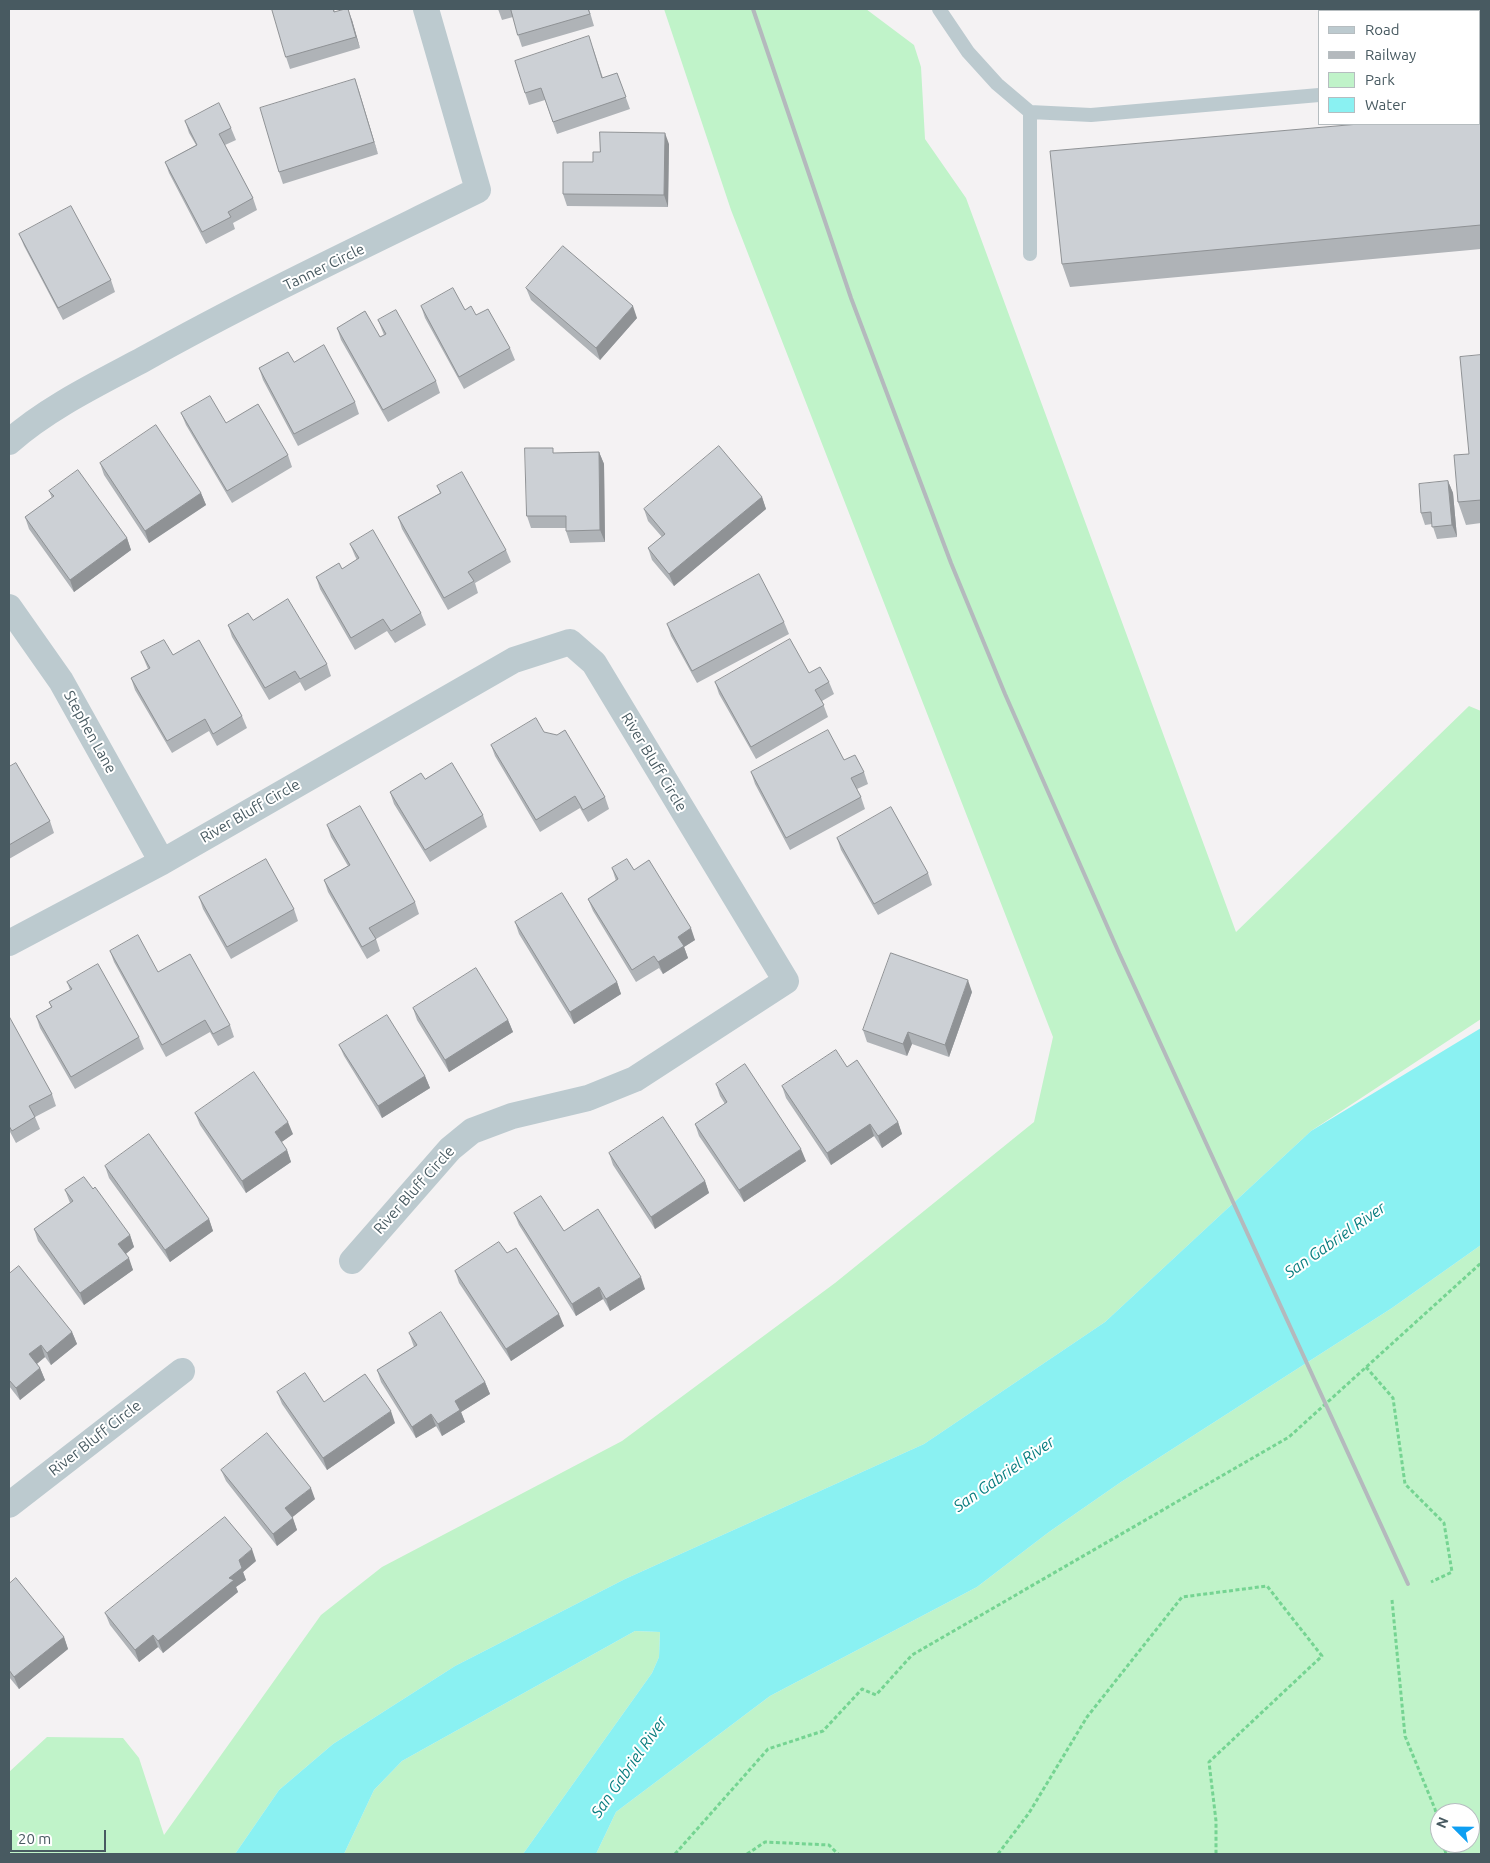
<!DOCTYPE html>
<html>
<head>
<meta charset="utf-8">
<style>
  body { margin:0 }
  #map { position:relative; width:1490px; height:1863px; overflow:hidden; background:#f4f2f3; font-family:Ubuntu,sans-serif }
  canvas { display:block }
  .frame { position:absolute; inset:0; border:10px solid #485a61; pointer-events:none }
  .legend { position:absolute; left:1318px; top:10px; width:162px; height:115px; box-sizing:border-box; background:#fff; border:1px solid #b6bdc0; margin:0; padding:6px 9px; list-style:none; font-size:15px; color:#485a61 }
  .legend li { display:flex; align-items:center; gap:10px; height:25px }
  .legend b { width:25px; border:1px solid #b6bdc0 }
  .north { position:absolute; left:1430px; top:1803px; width:50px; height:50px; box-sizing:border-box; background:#fff; border:1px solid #b6bdc0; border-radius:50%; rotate:293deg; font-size:14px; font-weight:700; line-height:20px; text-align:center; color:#485a61 }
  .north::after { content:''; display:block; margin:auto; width:18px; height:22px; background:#0f9ff2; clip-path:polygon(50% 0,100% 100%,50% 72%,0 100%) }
  .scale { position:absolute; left:10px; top:1830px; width:96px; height:22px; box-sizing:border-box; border:2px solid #485a61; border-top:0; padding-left:6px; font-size:15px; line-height:18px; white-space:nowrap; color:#485a61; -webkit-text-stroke:4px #fff; paint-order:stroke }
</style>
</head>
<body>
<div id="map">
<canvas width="1490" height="1863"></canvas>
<div class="frame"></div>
<ul class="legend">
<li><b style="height:6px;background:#bccacf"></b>Road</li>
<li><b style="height:6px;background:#b4b9bd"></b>Railway</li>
<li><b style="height:14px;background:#c0f3c9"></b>Park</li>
<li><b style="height:14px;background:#8af1f2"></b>Water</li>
</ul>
<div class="north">N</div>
<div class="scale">20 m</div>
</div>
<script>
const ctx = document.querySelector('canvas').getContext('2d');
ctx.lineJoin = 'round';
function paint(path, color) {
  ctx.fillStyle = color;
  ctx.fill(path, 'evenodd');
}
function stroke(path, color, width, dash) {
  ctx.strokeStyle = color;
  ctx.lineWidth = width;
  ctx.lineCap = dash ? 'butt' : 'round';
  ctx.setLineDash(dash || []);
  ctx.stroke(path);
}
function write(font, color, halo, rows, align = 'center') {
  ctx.font = font + ' Ubuntu,sans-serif';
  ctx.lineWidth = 4;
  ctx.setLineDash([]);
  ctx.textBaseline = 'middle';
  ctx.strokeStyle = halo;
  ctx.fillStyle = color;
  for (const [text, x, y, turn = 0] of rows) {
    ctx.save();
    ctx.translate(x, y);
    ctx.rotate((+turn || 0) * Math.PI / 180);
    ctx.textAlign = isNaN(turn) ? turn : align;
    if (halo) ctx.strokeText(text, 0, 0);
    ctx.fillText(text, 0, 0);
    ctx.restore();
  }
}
const green = new Path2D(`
  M 664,9 L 866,9 L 914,45 L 921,67 L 925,139 L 966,198 L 1236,932 L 1469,706 L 1481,711 L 1481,1019 L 1311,1131 L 1105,1322 L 924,1444 L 625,1579 L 455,1666 L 333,1744 L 279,1790 L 235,1854 L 9,1854 L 9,1772 L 47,1737 L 123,1738 L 139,1758 L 164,1835 L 321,1615 L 382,1567 L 622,1441 L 835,1283 L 1034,1122 L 1053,1037 L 731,210 Z
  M 1481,1245 L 1481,1854 L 596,1854 L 616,1812 L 770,1696 L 977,1587 L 1049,1532 L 1121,1482 L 1392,1308 ZM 1440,1813 L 1470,1813 L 1470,1843 L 1440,1843 Z
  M 635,1631 L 660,1632 L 659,1657 L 652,1673 L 523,1854 L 344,1854 L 374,1790 L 402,1761 Z`);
const water = new Path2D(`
  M 1481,1028 L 1481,1245 L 1392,1308 L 1121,1482 L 1049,1532 L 977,1587 L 770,1696 L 616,1812 L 596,1854 L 523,1854 L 652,1673 L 659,1657 L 660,1632 L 635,1631 L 402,1761 L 374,1790 L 344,1854 L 235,1854 L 279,1790 L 333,1744 L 455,1666 L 625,1579 L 924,1444 L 1105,1322 L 1311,1131 Z`);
const path = new Path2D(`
  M 1366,1367 L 1393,1398 L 1405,1484 L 1444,1523 L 1452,1572 L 1431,1582
  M 1392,1600 L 1405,1736 L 1435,1809 L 1440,1830
  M 1443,1843 L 1446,1854
  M 675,1854 L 768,1749 L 823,1731 L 862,1689 L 876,1695 L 912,1655 L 1289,1437 L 1481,1263
  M 747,1854 L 765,1842 L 829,1845 L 838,1854
  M 998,1854 L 1029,1813 L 1087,1717 L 1182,1597 L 1267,1586 L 1322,1656 L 1209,1762 L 1216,1821 L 1216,1854`);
const lane = new Path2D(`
  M 939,9 L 968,52 L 997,84 L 1030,112 L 1091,115 L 1319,95
  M 1441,11 L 1442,9
  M 1479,86 L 1481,88
  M 1030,254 L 1030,112`);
const street = new Path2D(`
  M 9,442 C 47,408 99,383 144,359 C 253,298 366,245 478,190 L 426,9
  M 9,607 L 61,681 L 162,862
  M 9,943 L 162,862 L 514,660 L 570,642 L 594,663 L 786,981 L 635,1079 L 588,1098 L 512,1116 L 472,1131 L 450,1149 L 352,1261
  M 9,1505 L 182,1371`);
const rail = new Path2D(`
  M 753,9 L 851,298 L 951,563 L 1005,694 L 1119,953 L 1408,1584`);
const wall = new Path2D(`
  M 272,9 L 334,9 L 335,12 L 352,20 L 360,48 L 290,69 L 286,57 Z
  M 498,9 L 589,9 L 594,26 L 522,47 L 518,35 L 513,17 L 502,20 Z
  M 593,48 L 603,78 L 617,73 L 630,109 L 557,134 L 545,100 L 529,105 L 525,93 Z
  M 355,79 L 378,154 L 283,184 L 279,172 Z
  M 1481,113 L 1481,249 L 1070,287 L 1062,264 Z
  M 185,121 L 231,128 L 236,140 L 225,145 L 253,198 L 257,210 L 233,223 L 235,229 L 206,244 L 169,173 L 165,162 L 196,145 L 189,133 Z
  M 669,144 L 668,207 L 567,206 L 563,194 L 593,162 L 600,152 Z
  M 19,234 L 111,280 L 115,292 L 63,320 L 24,246 Z
  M 526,288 L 637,318 L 600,360 L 531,300 Z
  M 421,306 L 465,310 L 476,315 L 510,348 L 515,360 L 464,389 L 425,318 Z
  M 378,320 L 436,381 L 440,393 L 388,422 L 341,340 L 337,328 L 380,337 L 384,335 Z
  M 1481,355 L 1481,523 L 1466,525 L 1458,502 L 1469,454 Z
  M 294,362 L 355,402 L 359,414 L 298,446 L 263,380 L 259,368 Z
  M 181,413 L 226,423 L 288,455 L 292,467 L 232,503 L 186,425 Z
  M 599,452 L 604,464 L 605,542 L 570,543 L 566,531 L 566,528 L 531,528 L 527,516 L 555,453 Z
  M 100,463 L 201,493 L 206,505 L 149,543 L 104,475 Z
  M 1448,481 L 1453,493 L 1457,537 L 1437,539 L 1432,524 L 1425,525 L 1421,513 Z
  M 437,486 L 506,550 L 511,562 L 475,583 L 478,593 L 448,610 L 402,529 L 398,517 L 440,493 Z
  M 49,491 L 127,538 L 131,550 L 74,592 L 29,529 L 25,517 L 52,498 Z
  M 762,497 L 766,509 L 674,586 L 652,560 L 648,548 L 662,537 L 648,521 L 644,509 Z
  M 350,544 L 421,613 L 426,625 L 395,643 L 387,631 L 355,650 L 320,589 L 316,577 L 342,569 L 357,560 L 355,556 Z
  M 253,620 L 327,664 L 331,676 L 305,691 L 300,682 L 269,700 L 232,637 L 228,625 Z
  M 784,622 L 789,634 L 697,683 L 671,636 L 667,624 Z
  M 141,652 L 173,655 L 242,716 L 247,728 L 217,746 L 209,731 L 172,753 L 135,690 L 131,678 L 148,669 Z
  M 809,673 L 829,682 L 834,694 L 822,701 L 828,717 L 756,759 L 719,694 L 715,682 Z
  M 544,732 L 605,797 L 609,809 L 588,822 L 580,808 L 540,832 L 495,756 L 491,745 Z
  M 844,760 L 864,772 L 868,784 L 857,789 L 861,797 L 865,809 L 790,850 L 755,784 L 751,772 Z
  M 9,767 L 50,821 L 54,833 L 9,859 Z
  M 425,779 L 483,815 L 487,827 L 430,862 L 394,804 L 390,792 Z
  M 327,825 L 415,902 L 419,914 L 376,939 L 380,951 L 367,959 L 328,892 L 324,880 L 348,866 L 331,837 Z
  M 837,838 L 928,873 L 932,885 L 878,915 L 841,850 Z
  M 612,868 L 634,870 L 695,940 L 684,947 L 688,958 L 663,974 L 659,968 L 636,982 L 593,911 L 588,899 L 616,881 Z
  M 199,897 L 294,909 L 298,921 L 231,959 L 203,909 Z
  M 515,922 L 617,982 L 621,994 L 574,1024 L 519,934 Z
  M 110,951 L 158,972 L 230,1025 L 234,1037 L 218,1046 L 210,1032 L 166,1057 L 114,962 Z
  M 67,982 L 139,1037 L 144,1049 L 75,1089 L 40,1028 L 36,1016 L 51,1007 L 49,1002 L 70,990 Z
  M 972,992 L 949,1057 L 912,1044 L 907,1056 L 867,1042 L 863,1030 Z
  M 413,1008 L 508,1020 L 513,1032 L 449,1072 L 417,1020 Z
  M 9,1019 L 52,1094 L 56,1106 L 35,1117 L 40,1129 L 16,1143 L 9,1130 Z
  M 339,1045 L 425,1076 L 430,1088 L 382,1118 L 344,1056 Z
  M 847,1067 L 898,1122 L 902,1134 L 882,1148 L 874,1136 L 831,1165 L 786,1098 L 782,1086 Z
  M 716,1084 L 806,1161 L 744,1202 L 699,1136 L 695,1124 L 725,1104 L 720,1096 Z
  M 195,1113 L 293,1134 L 281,1142 L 287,1150 L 291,1162 L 246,1193 L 200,1125 Z
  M 609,1153 L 705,1181 L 709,1193 L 655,1229 L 613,1165 Z
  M 105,1166 L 209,1219 L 213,1231 L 170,1262 L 109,1178 Z
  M 65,1190 L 130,1235 L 134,1247 L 126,1254 L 133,1270 L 84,1305 L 38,1241 L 34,1229 L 70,1203 Z
  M 514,1213 L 564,1231 L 645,1289 L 610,1311 L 603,1299 L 576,1316 L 519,1225 Z
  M 507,1253 L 564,1326 L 511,1361 L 459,1283 L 455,1271 Z
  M 9,1274 L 72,1332 L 77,1344 L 51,1365 L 45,1357 L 37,1364 L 40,1368 L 45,1380 L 20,1400 L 9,1386 Z
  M 409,1333 L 485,1382 L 490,1394 L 461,1412 L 465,1422 L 442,1436 L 436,1426 L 416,1438 L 381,1382 L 377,1370 L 414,1347 Z
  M 277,1392 L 324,1402 L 395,1423 L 327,1470 L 282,1404 Z
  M 221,1470 L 315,1499 L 292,1517 L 297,1530 L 277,1546 L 226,1481 Z
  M 256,1561 L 243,1572 L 246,1580 L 236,1587 L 238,1592 L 163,1653 L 158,1647 L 139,1662 L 110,1625 L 105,1613 Z
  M 9,1584 L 64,1637 L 68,1649 L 19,1689 L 9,1677 Z`);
const shadedWall = new Path2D(`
  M 348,9 L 352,20 L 360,48 L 356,37 Z
  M 355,79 L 359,91 L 378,154 L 374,142 Z
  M 665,133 L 669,144 L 668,207 L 664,195 Z
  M 633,306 L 637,318 L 600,360 L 596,348 Z
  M 599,452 L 604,464 L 605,542 L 600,530 Z
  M 1448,481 L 1453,493 L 1457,537 L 1452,525 Z
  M 201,493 L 206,505 L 149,543 L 145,531 Z
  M 762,497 L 766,509 L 674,586 L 669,574 Z
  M 127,538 L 131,550 L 74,592 L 70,580 Z
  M 691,928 L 695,940 L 684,947 L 688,958 L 663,974 L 658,962 L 678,937 Z
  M 968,980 L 972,992 L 949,1057 L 945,1045 Z
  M 617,982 L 621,994 L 574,1024 L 570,1012 Z
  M 508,1020 L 513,1032 L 449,1072 L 445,1060 Z
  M 908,1032 L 912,1044 L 907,1056 L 903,1044 Z
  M 425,1076 L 430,1088 L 382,1118 L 378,1106 Z
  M 288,1122 L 293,1134 L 279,1144 L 275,1132 Z
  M 898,1122 L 902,1134 L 882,1148 L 878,1136 Z
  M 870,1124 L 874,1136 L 831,1165 L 827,1153 Z
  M 801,1149 L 806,1161 L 744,1202 L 739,1190 Z
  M 287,1150 L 291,1162 L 246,1193 L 242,1181 Z
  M 705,1181 L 709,1193 L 655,1229 L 651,1217 Z
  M 209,1219 L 213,1231 L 170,1262 L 165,1250 Z
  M 130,1235 L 134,1247 L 123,1256 L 118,1244 Z
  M 129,1258 L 133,1270 L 84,1305 L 80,1293 Z
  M 641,1277 L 645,1289 L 610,1311 L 606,1299 Z
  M 599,1287 L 603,1299 L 576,1316 L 572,1304 Z
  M 559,1314 L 564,1326 L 511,1361 L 506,1349 Z
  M 72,1332 L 77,1344 L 51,1365 L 47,1353 Z
  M 41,1345 L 45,1357 L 34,1366 L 29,1354 Z
  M 40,1368 L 45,1380 L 20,1400 L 16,1388 Z
  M 485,1382 L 490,1394 L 461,1412 L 465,1422 L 442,1436 L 438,1424 L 455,1401 Z
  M 391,1411 L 395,1423 L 327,1470 L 323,1458 Z
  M 431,1414 L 436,1426 L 416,1438 L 412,1427 Z
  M 311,1488 L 315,1499 L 289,1520 L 285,1508 Z
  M 293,1518 L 297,1530 L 277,1546 L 273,1534 Z
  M 252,1549 L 256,1561 L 243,1572 L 246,1580 L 236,1587 L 238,1592 L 163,1653 L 158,1641 L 229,1578 L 239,1560 Z
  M 153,1635 L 158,1647 L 139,1662 L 135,1650 Z
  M 64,1637 L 68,1649 L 19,1689 L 14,1677 Z`);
const building = new Path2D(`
  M 272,9 L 333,9 L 334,12 L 345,9 L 348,9 L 356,37 L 286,57 Z
  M 511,9 L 588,9 L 590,14 L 518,35 Z
  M 589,36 L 602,78 L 617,73 L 626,97 L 553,122 L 541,88 L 525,93 L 515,61 Z
  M 355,79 L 374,142 L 279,172 L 260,108 Z
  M 219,103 L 231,128 L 219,134 L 253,198 L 228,212 L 231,217 L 202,232 L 165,162 L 197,145 L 185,121 Z
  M 1479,113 L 1481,113 L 1481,225 L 1062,264 L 1050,151 L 1359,124 L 1479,124 Z
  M 600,132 L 665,133 L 664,195 L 563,194 L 563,162 L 593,162 L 593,152 L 600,152 Z
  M 71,206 L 111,280 L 58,308 L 19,234 Z
  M 563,246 L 633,306 L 596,348 L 526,288 Z
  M 453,288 L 465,310 L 471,306 L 476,315 L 488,309 L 510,348 L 459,377 L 421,306 Z
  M 396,310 L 436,381 L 383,410 L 337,328 L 365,311 L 380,337 L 386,334 L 378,320 Z
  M 324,345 L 355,402 L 294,434 L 259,368 L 288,352 L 294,362 Z
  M 1481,355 L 1481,500 L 1458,502 L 1454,455 L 1469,454 L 1460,357 Z
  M 210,396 L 226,423 L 258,404 L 288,455 L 227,491 L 181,413 Z
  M 156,425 L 201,493 L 145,531 L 100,463 Z
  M 719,446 L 762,497 L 669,574 L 648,548 L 665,534 L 644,509 Z
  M 525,448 L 553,448 L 553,453 L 599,452 L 600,530 L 566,531 L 566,516 L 527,516 Z
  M 78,470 L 127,538 L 70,580 L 25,517 L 54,496 L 49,491 Z
  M 462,472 L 506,550 L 468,572 L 474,581 L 444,598 L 398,517 L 441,493 L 437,486 Z
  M 1448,481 L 1452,525 L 1432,527 L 1431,512 L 1421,513 L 1419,484 Z
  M 373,530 L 421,613 L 391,631 L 383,619 L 351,638 L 316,577 L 339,563 L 342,569 L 359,558 L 350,544 Z
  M 759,574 L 784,622 L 692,671 L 667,624 Z
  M 288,599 L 327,664 L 300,679 L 295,671 L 265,688 L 228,625 L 248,613 L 253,620 Z
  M 790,639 L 809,673 L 820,667 L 829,682 L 815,690 L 824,705 L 751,747 L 715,682 Z
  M 164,640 L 173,655 L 199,640 L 242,716 L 213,734 L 205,719 L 167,741 L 131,678 L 150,668 L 141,652 Z
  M 536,718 L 544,732 L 557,735 L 565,730 L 605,797 L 583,810 L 575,796 L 536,820 L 491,745 Z
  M 828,730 L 844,760 L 855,755 L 864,772 L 851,778 L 861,797 L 786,838 L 751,772 Z
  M 16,763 L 50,821 L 9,845 L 9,767 Z
  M 452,763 L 483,815 L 425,850 L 390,792 L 421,773 L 425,779 Z
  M 360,806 L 415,902 L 369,928 L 376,939 L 362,947 L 324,880 L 350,865 L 327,825 Z
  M 891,807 L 928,873 L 874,904 L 837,838 Z
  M 266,859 L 294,909 L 227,947 L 199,897 Z
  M 627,859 L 634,870 L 649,860 L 691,928 L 678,937 L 684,946 L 658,962 L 654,956 L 632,970 L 588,899 L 618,879 L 612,868 Z
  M 562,893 L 617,982 L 570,1012 L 515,922 Z
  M 138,935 L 158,972 L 190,954 L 230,1025 L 213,1034 L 205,1020 L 162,1045 L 110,951 Z
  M 891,953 L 968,980 L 945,1045 L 908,1032 L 903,1044 L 863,1030 Z
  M 98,964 L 139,1037 L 71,1077 L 36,1016 L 52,1007 L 49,1002 L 72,989 L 67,982 Z
  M 476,968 L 508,1020 L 445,1060 L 413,1008 Z
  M 387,1015 L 425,1076 L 378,1106 L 339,1045 Z
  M 10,1018 L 52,1094 L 29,1106 L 35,1117 L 12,1131 L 9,1126 L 9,1019 Z
  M 836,1050 L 847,1067 L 857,1060 L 898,1122 L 878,1136 L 870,1124 L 827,1153 L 782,1086 Z
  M 745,1064 L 801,1149 L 739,1190 L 695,1124 L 727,1102 L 716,1084 Z
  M 254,1072 L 288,1122 L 275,1132 L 287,1150 L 242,1181 L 195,1113 Z
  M 663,1117 L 705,1181 L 651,1217 L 609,1153 Z
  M 149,1134 L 209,1219 L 165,1250 L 105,1166 Z
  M 84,1177 L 93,1189 L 95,1187 L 130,1235 L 118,1244 L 129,1258 L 80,1293 L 34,1229 L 73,1201 L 65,1190 Z
  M 541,1196 L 564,1231 L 598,1209 L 641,1277 L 606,1299 L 599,1287 L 572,1304 L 514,1213 Z
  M 499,1242 L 507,1253 L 516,1248 L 559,1314 L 506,1349 L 455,1271 Z
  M 19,1266 L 72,1332 L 47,1353 L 41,1345 L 29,1354 L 40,1368 L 16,1388 L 9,1380 L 9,1274 Z
  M 441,1312 L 485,1382 L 455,1401 L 460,1410 L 438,1424 L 431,1414 L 412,1427 L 377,1370 L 417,1345 L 409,1333 Z
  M 305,1373 L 324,1402 L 365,1374 L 391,1411 L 323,1458 L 277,1392 Z
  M 267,1433 L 311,1488 L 285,1508 L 293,1518 L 273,1534 L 221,1470 Z
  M 225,1517 L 252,1549 L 239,1560 L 242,1568 L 229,1578 L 234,1580 L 158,1641 L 153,1635 L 135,1650 L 105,1613 Z
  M 16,1578 L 64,1637 L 14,1677 L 9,1670 L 9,1584 Z`);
const streetNames = [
  ["Tanner Circle",324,267,-26],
  ["Stephen Lane",90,732,61],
  ["River Bluff Circle",654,762,59],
  ["River Bluff Circle",250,811,-30],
  ["River Bluff Circle",414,1190,-48],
  ["River Bluff Circle",95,1438,-38]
];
const waterNames = [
  ["San Gabriel River",1335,1240,-35],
  ["San Gabriel River",1004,1474,-35],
  ["San Gabriel River",629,1767,-55]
];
paint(green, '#c0f3c9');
paint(water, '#8af1f2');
stroke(path, '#75d492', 3, [4, 2.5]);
stroke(lane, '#bccacf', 14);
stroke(street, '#bccacf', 26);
stroke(rail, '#b4b9bd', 4);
paint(wall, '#afb3b7');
paint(shadedWall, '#8f9295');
paint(building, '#ccd0d5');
stroke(building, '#8f9295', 1);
write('15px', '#485a61', '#fff', streetNames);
write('italic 16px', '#087d7f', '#fff', waterNames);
</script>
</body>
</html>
